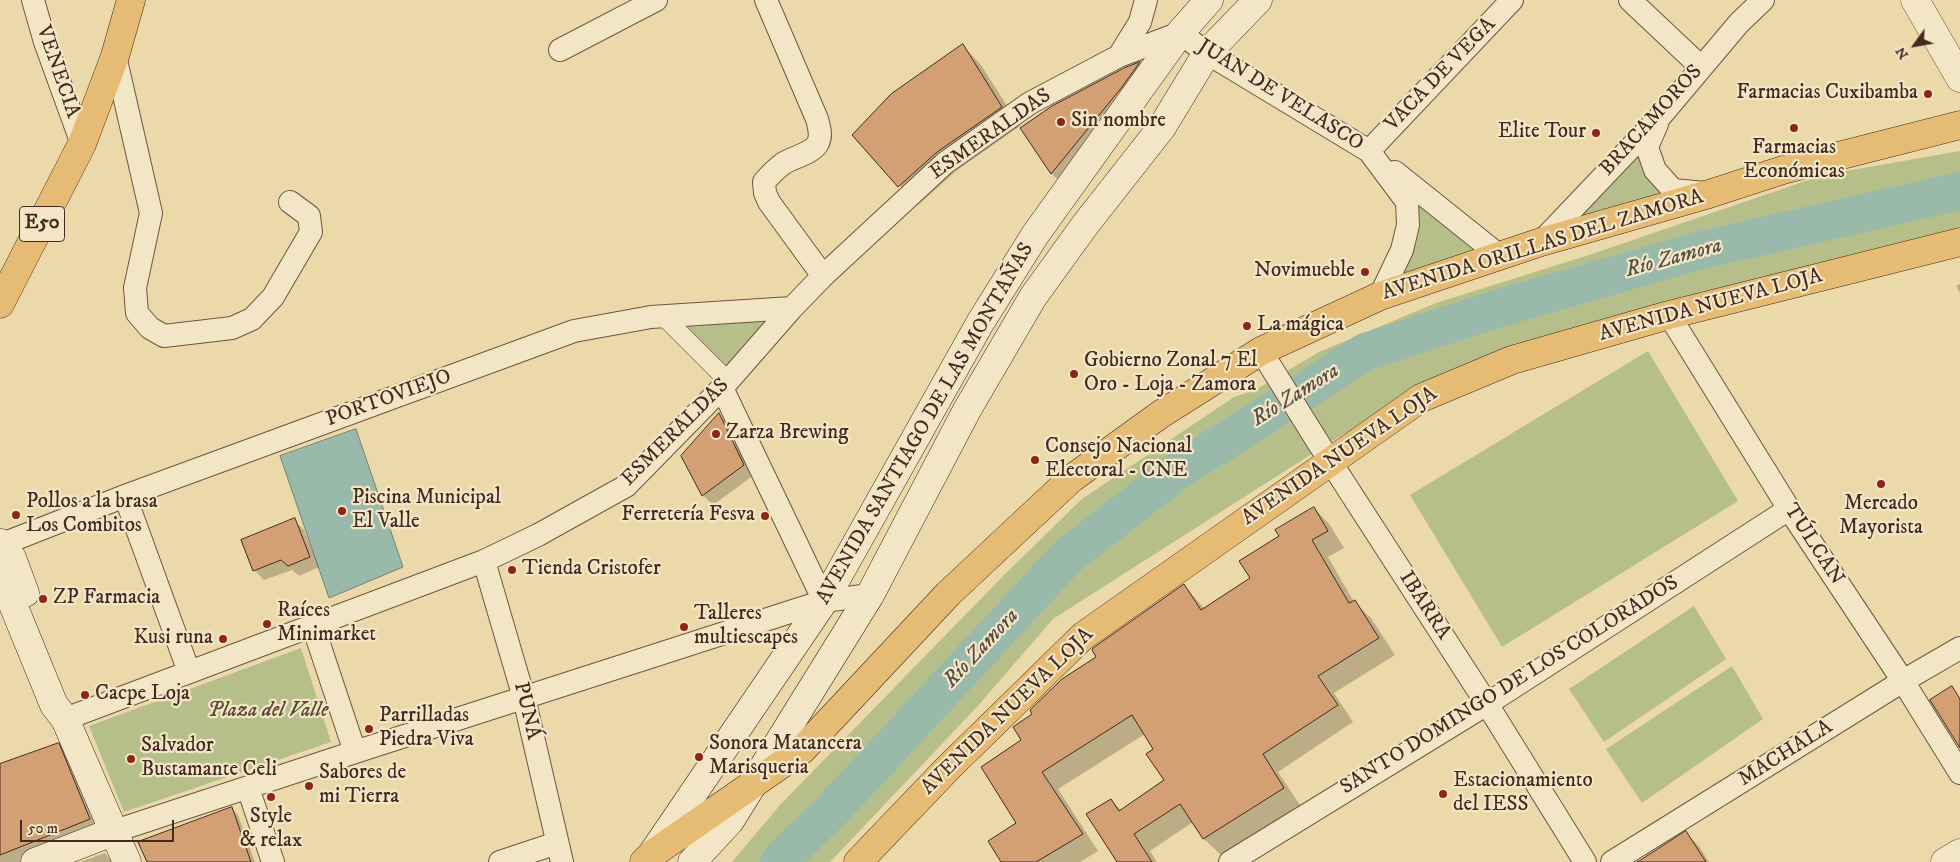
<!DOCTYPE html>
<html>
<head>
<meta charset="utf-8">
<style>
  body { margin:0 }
  #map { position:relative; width:1960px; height:862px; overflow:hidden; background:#ecd9a9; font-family:"IM FELL DW Pica",serif }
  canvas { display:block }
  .north { position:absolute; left:1890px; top:20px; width:50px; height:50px; -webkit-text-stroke:4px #f3e6c7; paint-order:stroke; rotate:238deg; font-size:14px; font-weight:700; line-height:20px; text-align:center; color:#43291f }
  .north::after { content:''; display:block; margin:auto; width:18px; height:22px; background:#43291f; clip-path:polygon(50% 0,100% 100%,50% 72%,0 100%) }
  .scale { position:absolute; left:20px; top:820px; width:154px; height:22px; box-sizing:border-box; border:2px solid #43291f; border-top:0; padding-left:6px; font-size:15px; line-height:18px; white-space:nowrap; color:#43291f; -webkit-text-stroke:4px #f3e6c7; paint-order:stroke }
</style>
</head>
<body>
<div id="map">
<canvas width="1960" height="862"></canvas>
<div class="north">N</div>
<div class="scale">50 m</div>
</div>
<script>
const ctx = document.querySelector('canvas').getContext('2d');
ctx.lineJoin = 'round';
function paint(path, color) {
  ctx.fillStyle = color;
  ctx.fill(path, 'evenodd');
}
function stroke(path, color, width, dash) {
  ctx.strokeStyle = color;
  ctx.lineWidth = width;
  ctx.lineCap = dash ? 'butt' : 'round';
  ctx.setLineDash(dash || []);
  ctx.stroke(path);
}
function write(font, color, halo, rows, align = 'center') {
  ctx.font = font + ' "IM FELL DW Pica",serif';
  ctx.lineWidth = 4.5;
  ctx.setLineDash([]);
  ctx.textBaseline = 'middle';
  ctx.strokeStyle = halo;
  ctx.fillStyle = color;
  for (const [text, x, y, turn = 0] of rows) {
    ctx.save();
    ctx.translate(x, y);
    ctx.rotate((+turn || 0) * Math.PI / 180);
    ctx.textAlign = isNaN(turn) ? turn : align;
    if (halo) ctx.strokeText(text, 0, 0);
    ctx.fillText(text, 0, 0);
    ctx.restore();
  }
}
const green = new Path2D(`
  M 1647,147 L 1673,190 L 1541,242 Z
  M 1960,151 L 1960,230 L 1453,373 L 1332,441 L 1053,619 L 976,708 L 830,862 L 732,862 L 780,805 L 1006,573 L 1082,499 L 1234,397 L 1255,390 L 1319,352 L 1436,303 L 1589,255 L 1823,175 Z
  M 1402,178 L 1500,256 L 1380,296 L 1393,270 Z
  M 792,308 L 728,381 L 663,316 Z
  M 1648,351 L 1738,501 L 1502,647 L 1410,495 Z
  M 1694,606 L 1726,659 L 1604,742 L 1569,689 Z
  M 301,648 L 331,742 L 124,812 L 89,726 Z
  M 1732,666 L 1763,719 L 1642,803 L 1606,749 Z`);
const water = new Path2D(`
  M 356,429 L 403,567 L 329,598 L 280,456 Z`);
const shadow = new Path2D(`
  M 963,46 L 981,65 L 1020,126 L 956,171 L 918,205 L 854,135 Z
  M 1140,64 L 1152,76 L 1065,187 L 1052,174 L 1021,128 L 1125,69 Z
  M 1960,284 L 1960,293 L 1956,286 Z
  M 720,415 L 729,425 L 754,475 L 713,505 L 703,495 Z
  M 1314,508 L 1330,525 L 1344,548 L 1328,557 L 1354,602 L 1371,618 L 1395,655 L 1334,693 L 1353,722 L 1278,772 L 1300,805 L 1221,855 L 1204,839 L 1193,822 L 1150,851 L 1157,862 L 1118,862 L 1111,800 L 1122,811 L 1166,781 L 1155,750 L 1145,734 L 1058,789 L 1098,851 L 1080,862 L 1002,862 L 1018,824 L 1022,741 L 1034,714 L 1184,586 L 1205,609 L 1251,578 L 1280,536 Z
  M 294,520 L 304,530 L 319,567 L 299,576 L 292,570 L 264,580 L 254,570 Z
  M 58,745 L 72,758 L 102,832 L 28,862 L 0,862 L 0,765 Z
  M 232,809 L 238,815 L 255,862 L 148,862 Z
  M 1686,833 L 1699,846 L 1709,862 L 1640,862 Z
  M 105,853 L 112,862 L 80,862 Z`);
const river = new Path2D(`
  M 779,862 L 834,808 L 1068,556 L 1176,472 L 1365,352 L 1503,307 L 1698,251 L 1960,191`);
const building = new Path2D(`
  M 963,44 L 1002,107 L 937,152 L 898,187 L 852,135 L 891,94 Z
  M 1140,62 L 1122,87 L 1051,174 L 1020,128 L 1052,106 L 1124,68 Z
  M 719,413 L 744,465 L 702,496 L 681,456 Z
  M 1314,507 L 1328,531 L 1312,540 L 1349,603 L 1355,600 L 1379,638 L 1318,676 L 1338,705 L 1263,754 L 1284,788 L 1203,839 L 1180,804 L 1134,834 L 1152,862 L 1117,862 L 1086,814 L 1111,799 L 1119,811 L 1164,780 L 1146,754 L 1153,749 L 1132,715 L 1042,772 L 1083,834 L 1036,862 L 1001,862 L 988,841 L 1016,823 L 981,767 L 1021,740 L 1013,727 L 1032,714 L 1030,710 L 1062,679 L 1096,657 L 1092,650 L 1093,648 L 1184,584 L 1201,610 L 1250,578 L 1239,561 L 1279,536 L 1275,530 Z
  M 295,518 L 310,557 L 288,566 L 281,560 L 253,571 L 241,540 Z
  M 1952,686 L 1960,699 L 1960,748 L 1930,700 Z
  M 59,743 L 90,819 L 0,855 L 0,764 Z
  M 232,807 L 251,862 L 147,862 L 138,842 Z
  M 1686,831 L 1706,862 L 1637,862 L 1639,861 Z`);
const pedestrian = new Path2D(`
  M 663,316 L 728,381`);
const minor = new Path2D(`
  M 33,0 L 45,42 L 82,144
  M 766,0 L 817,119 C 819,127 822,135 818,143 C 813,153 794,157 784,163 C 777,168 770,175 764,182 L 765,193 L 769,202 L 823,276
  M 1630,0 L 1701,67
  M 560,50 L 656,0
  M 115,56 L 151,213 L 135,288 L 137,313 L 150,328 L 164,336 L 232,328 L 252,319 L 273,297 L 311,232 L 309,216 L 290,202
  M 1119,56 L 1140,22 L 1146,0
  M 1657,124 L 1647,147 L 1655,170 L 1673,190 L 1705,193
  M 1369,151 L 1512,0
  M 1395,172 L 1500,256
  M 1541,242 L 1659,118 L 1739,23 L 1763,0
  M 1669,315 L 1789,509 L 1903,681 L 1960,773
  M 1261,351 L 1319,444 L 1487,704 L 1585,862
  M 722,388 L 824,601
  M 125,496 L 189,672
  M 0,545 L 125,496 L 574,331 L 651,317 L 792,308
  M 484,561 L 524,698 L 562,862
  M 313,626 L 355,752
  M 65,719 L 484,561 L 538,535 L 626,486 L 722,388 L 792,308 L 823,276 L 945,163 L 1030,103 L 1119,56 L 1180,33 L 1207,53 L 1369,151 L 1407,202 L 1408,225 L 1402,250 L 1380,296
  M 248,788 L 273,862
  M 115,831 L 355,752 L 824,601 L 870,595
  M 500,862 L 557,843
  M 1230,862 L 1487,704 L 1789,509
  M 1612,862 L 1903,681 L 1960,648`);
const tertiary = new Path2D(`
  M 1915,0 L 1960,78
  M 1945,862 L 1960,853`);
const secondary = new Path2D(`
  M 0,543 L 12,558 L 25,593
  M 0,573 L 54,705 L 65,719 L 127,862
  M 652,854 L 824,601 L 980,323 L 1035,235 L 1180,33 L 1209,0
  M 35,862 L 115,831
  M 692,862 L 730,821 L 870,595 L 967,410 L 1033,297 L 1085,225 L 1162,127 L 1207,53 L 1258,0`);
const primary = new Path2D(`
  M 644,862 L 651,855 L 802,750 L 948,594 L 1071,479 L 1161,414 L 1261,351 L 1380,296 L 1541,242 L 1709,194 L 1783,170 L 1960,125
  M 858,862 L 948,768 L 1083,636 L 1421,398 L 1512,360 L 1669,315 L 1960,242`);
const trunk = new Path2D(`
  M 0,304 L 82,144 L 115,56 L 131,0`);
const markers = [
  [1928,94,5,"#8f2418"],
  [1061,122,5,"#8f2418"],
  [1794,128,5,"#8f2418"],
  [1596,133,5,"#8f2418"],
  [1365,272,5,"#8f2418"],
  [1247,326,5,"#8f2418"],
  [1074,374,5,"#8f2418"],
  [716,434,5,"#8f2418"],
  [1035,460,5,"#8f2418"],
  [1881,484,5,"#8f2418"],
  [342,511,5,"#8f2418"],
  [16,515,5,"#8f2418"],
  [765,516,5,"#8f2418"],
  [512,570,5,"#8f2418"],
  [43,599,5,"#8f2418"],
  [267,624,5,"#8f2418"],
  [684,627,5,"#8f2418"],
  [223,639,5,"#8f2418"],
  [85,695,5,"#8f2418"],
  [369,729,5,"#8f2418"],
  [699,757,5,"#8f2418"],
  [131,759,5,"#8f2418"],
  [309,786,5,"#8f2418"],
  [1443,794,5,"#8f2418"],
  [271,797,5,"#8f2418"]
];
const shields = [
  [42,224,45]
];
const shieldNames = [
  ["E50",42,224]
];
const streetNames = [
  ["VENECIA",57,72,71],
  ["VACA DE VEGA",1441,75,-46],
  ["JUAN DE VELASCO",1280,96,32],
  ["BRACAMOROS",1652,121,-48],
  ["ESMERALDAS",991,135,-35],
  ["AVENIDA ORILLAS DEL ZAMORA",1543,246,-17],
  ["AVENIDA NUEVA LOJA",1711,306,-15],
  ["PORTOVIEJO",389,399,-20],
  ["AVENIDA SANTIAGO DE LAS MONTAÑAS",926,424,-60],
  ["ESMERALDAS",676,433,-45],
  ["AVENIDA NUEVA LOJA",1340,457,-34],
  ["TÚLCAN",1813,545,57],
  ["IBARRA",1424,606,57],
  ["SANTO DOMINGO DE LOS COLORADOS",1510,686,-32],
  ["PUNÁ",526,711,76],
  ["AVENIDA NUEVA LOJA",1008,712,-44],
  ["MACHALA",1786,754,-32]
];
const poiNames = [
  ["Farmacias Cuxibamba",1918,94,"right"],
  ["Sin nombre",1071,122],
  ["Elite Tour",1586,133,"right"],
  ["Farmacias",1794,149,"center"],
  ["Económicas",1794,173,"center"],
  ["Novimueble",1355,272,"right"],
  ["La mágica",1257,326],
  ["Gobierno Zonal 7 El",1084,362],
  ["Oro - Loja - Zamora",1084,386],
  ["Zarza Brewing",726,434],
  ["Consejo Nacional",1045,448],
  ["Electoral - CNE",1045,472],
  ["Piscina Municipal",352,499],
  ["El Valle",352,523],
  ["Pollos a la brasa",26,503],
  ["Los Combitos",26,527],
  ["Mercado",1881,505,"center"],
  ["Mayorista",1881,529,"center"],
  ["Ferretería Fesva",755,516,"right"],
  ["Tienda Cristofer",522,570],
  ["ZP Farmacia",53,599],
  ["Raíces",277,612],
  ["Minimarket",277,636],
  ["Talleres",694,615],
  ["multiescapes",694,639],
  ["Kusi runa",213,639,"right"],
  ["Cacpe Loja",95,695],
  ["Parrilladas",379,717],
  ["Piedra Viva",379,741],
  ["Sonora Matancera",709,745],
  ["Marisqueria",709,769],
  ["Salvador",141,747],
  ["Bustamante Celi",141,771],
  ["Sabores de",319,774],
  ["mi Tierra",319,798],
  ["Estacionamiento",1453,782],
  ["del IESS",1453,806],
  ["Style",271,818,"center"],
  ["& relax",271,842,"center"]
];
const parkNames = [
  ["Plaza del Valle",268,712]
];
const waterNames = [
  ["Río Zamora",1674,259,-15],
  ["Río Zamora",1296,396,-32],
  ["Río Zamora",982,649,-47]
];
paint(green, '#b6bf89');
paint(water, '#99baab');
stroke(water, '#778073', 1);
paint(shadow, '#0003');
stroke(river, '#99baab', 38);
paint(building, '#d3a073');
stroke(building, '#43291f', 1);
stroke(pedestrian, '#6d5542', 19);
stroke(minor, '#6d5542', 24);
stroke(tertiary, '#6d5542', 29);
stroke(secondary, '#43291f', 29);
stroke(primary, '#43291f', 29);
stroke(trunk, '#43291f', 29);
stroke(pedestrian, '#f3e6c7', 18);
stroke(minor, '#f3e6c7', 22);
stroke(tertiary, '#f3e6c7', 28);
stroke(secondary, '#f3e6c7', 28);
stroke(primary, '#e6bc74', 28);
stroke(trunk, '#e6bc74', 28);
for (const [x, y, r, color] of markers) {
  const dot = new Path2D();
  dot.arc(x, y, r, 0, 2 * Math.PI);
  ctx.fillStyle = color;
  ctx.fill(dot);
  stroke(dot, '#f3e6c7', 2);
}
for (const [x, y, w] of shields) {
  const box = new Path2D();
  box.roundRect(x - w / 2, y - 17.5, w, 35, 4);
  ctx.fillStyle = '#f3e6c7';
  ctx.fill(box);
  stroke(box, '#43291f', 1);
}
write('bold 20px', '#43291f', null, shieldNames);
write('21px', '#43291f', '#f3e6c7', streetNames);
write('21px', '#43291f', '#f3e6c7', poiNames, 'left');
write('italic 21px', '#5a4734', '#f3e6c7', parkNames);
write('italic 22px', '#584d42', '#f3e6c7', waterNames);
</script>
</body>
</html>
